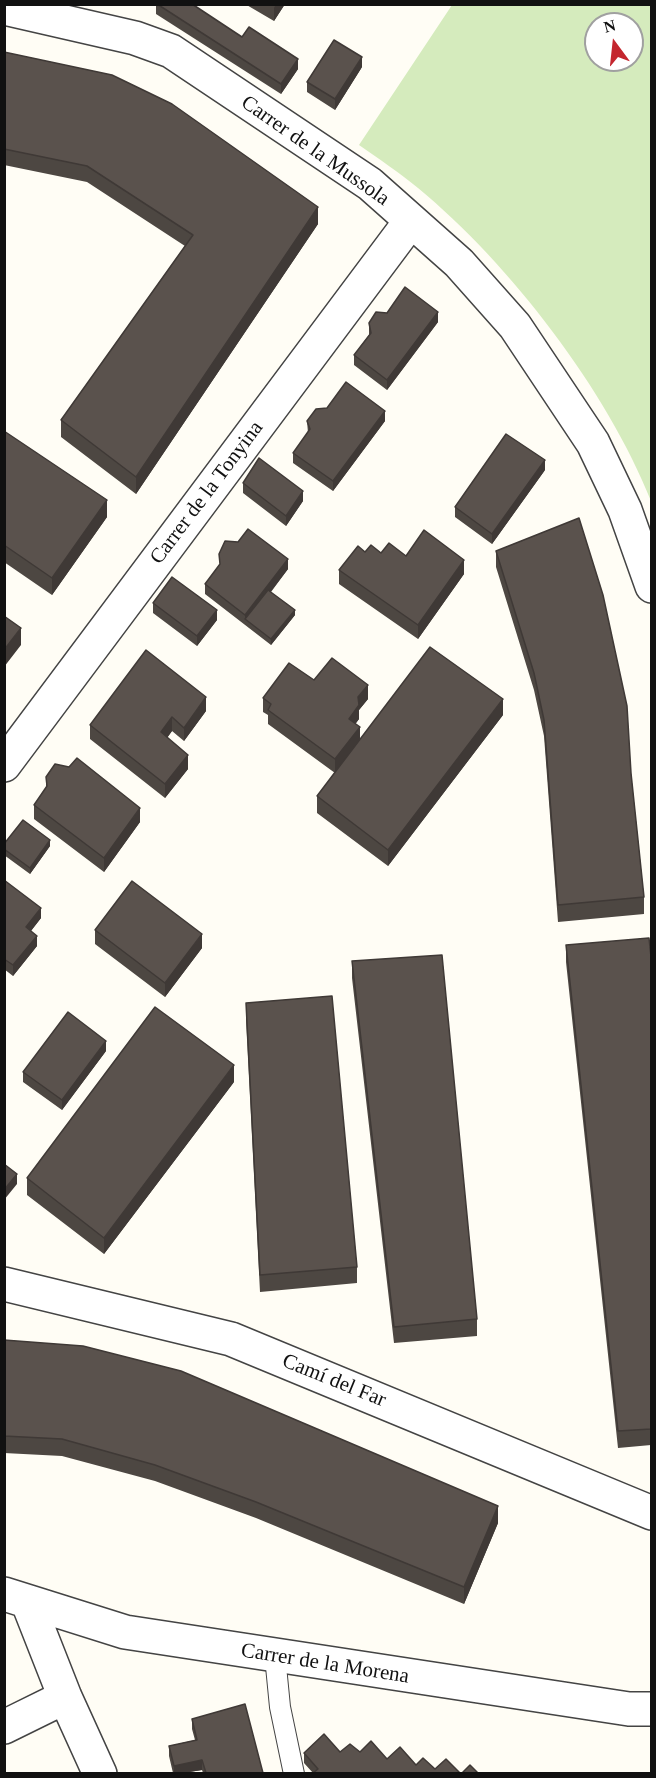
<!DOCTYPE html>
<html>
<head>
<meta charset="utf-8">
<style>
  body { margin:0 }
  #map { position:relative; width:656px; height:1778px; overflow:hidden; background:#fffdf5; font-family:Georgia,serif }
  canvas { display:block }
  .frame { position:absolute; inset:0; border:6px solid #111; pointer-events:none }
  .north { position:absolute; left:584px; top:12px; width:60px; height:60px; box-sizing:border-box; background:#fff; border:2px solid #a0a0a0; border-radius:50%; rotate:345deg; font-size:16px; font-weight:700; line-height:24px; text-align:center; color:#111 }
  .north::after { content:''; display:block; margin:auto; width:21px; height:27px; background:#c4262e; clip-path:polygon(50% 0,100% 100%,50% 72%,0 100%) }
</style>
</head>
<body>
<div id="map">
<canvas width="656" height="1778"></canvas>
<div class="frame"></div>
<div class="north">N</div>
</div>
<script>
const ctx = document.querySelector('canvas').getContext('2d');
ctx.lineJoin = 'round';
function paint(path, color) {
  ctx.fillStyle = color;
  ctx.fill(path, 'evenodd');
}
function stroke(path, color, width, dash) {
  ctx.strokeStyle = color;
  ctx.lineWidth = width;
  ctx.lineCap = dash ? 'butt' : 'round';
  ctx.setLineDash(dash || []);
  ctx.stroke(path);
}
function write(font, color, halo, rows, align = 'center') {
  ctx.font = font + ' Georgia,serif';
  ctx.lineWidth = 6;
  ctx.setLineDash([]);
  ctx.textBaseline = 'middle';
  ctx.strokeStyle = halo;
  ctx.fillStyle = color;
  for (const [text, x, y, turn = 0] of rows) {
    ctx.save();
    ctx.translate(x, y);
    ctx.rotate((+turn || 0) * Math.PI / 180);
    ctx.textAlign = isNaN(turn) ? turn : align;
    if (halo) ctx.strokeText(text, 0, 0);
    ctx.fillText(text, 0, 0);
    ctx.restore();
  }
}
const green = new Path2D(`
  M 452,5 L 651,5 L 651,501 C 607,390 510,264 418,188 C 400,173 379,159 359,145 ZM 596,24 L 632,24 L 632,60 L 596,60 Z`);
const lane = new Path2D(`
  M 275,1656 L 280,1707 L 294,1774`);
const street = new Path2D(`
  M 4,8 L 135,38 L 171,51 L 370,184 L 459,263 L 515,326 L 593,443 L 625,510 L 652,586
  M 4,765 L 410,222
  M 4,1284 L 231,1339 L 652,1513
  M 4,1594 L 125,1632 L 629,1709 L 652,1709
  M 28,1603 L 65,1697 L 100,1774
  M 4,1727 L 65,1697`);
const wall = new Path2D(`
  M 156,4 L 192,4 L 242,37 L 298,69 L 281,94 L 156,14 Z
  M 245,4 L 285,4 L 274,21 Z
  M 4,52 L 318,224 L 136,494 L 61,437 L 61,420 L 185,246 L 87,182 L 4,165 Z
  M 362,67 L 335,110 L 307,92 L 307,82 Z
  M 438,322 L 387,390 L 354,365 L 354,355 L 369,335 L 369,323 Z
  M 307,421 L 385,421 L 333,491 L 293,463 L 293,453 L 308,433 Z
  M 4,431 L 107,517 L 52,595 L 4,562 Z
  M 545,470 L 492,544 L 455,517 L 455,507 Z
  M 243,483 L 303,501 L 286,526 L 243,493 Z
  M 496,551 L 631,773 L 644,897 L 644,914 L 558,922 L 544,736 L 534,690 L 496,567 Z
  M 365,552 L 406,556 L 464,574 L 418,639 L 339,584 L 339,570 Z
  M 219,554 L 288,569 L 271,592 L 295,615 L 271,645 L 205,594 L 205,584 L 220,565 Z
  M 153,603 L 217,620 L 197,646 L 153,613 Z
  M 314,680 L 368,699 L 359,710 L 359,719 L 355,724 L 360,740 L 503,715 L 388,866 L 317,813 L 317,796 L 335,773 L 268,724 L 268,715 L 263,712 L 263,698 Z
  M 206,711 L 184,741 L 172,731 L 167,738 L 188,769 L 165,798 L 90,739 L 90,725 Z
  M 46,777 L 140,822 L 104,872 L 34,819 L 34,805 L 46,788 Z
  M 4,844 L 50,846 L 30,874 L 4,855 Z
  M 4,880 L 41,918 L 31,931 L 37,946 L 13,976 L 4,969 Z
  M 95,930 L 202,948 L 165,997 L 95,944 Z
  M 566,945 L 651,957 L 651,1445 L 618,1448 L 566,962 Z
  M 352,961 L 477,1319 L 477,1336 L 394,1343 L 352,978 Z
  M 246,1003 L 357,1267 L 357,1283 L 260,1292 L 246,1020 Z
  M 106,1051 L 62,1110 L 23,1082 L 23,1072 Z
  M 234,1082 L 104,1254 L 27,1195 L 27,1178 Z
  M 4,1340 L 498,1523 L 464,1604 L 256,1518 L 155,1481 L 62,1456 L 4,1453 Z
  M 192,1719 L 263,1773 L 203,1773 L 202,1770 L 183,1773 L 173,1773 L 169,1756 L 169,1746 L 195,1740 L 192,1729 Z
  M 360,1752 L 435,1769 L 460,1773 L 313,1773 L 304,1763 L 304,1753 Z`);
const shadedWall = new Path2D(`
  M 276,4 L 285,4 L 274,21 L 274,8 Z
  M 362,57 L 362,67 L 335,110 L 335,99 Z
  M 298,59 L 298,69 L 281,94 L 281,84 Z
  M 318,207 L 318,224 L 136,494 L 136,477 Z
  M 438,312 L 438,322 L 387,390 L 387,380 Z
  M 385,411 L 385,421 L 333,491 L 333,481 Z
  M 545,460 L 545,470 L 492,544 L 492,534 Z
  M 303,491 L 303,501 L 286,526 L 286,516 Z
  M 107,500 L 107,517 L 52,595 L 52,578 Z
  M 288,559 L 288,569 L 248,621 L 245,619 L 245,615 Z
  M 464,560 L 464,574 L 418,639 L 418,625 Z
  M 217,610 L 217,620 L 197,646 L 197,636 Z
  M 295,610 L 295,615 L 271,645 L 271,639 Z
  M 21,628 L 21,645 L 4,667 L 4,650 Z
  M 368,685 L 368,699 L 359,710 L 359,719 L 349,733 L 349,719 L 358,697 Z
  M 206,697 L 206,711 L 184,741 L 184,728 Z
  M 503,699 L 503,715 L 388,866 L 388,850 Z
  M 172,717 L 172,731 L 161,746 L 161,732 Z
  M 360,727 L 360,741 L 335,773 L 335,759 Z
  M 188,755 L 188,769 L 165,798 L 165,784 Z
  M 140,808 L 140,822 L 104,872 L 104,858 Z
  M 50,840 L 50,846 L 30,874 L 30,868 Z
  M 41,908 L 41,918 L 26,937 L 26,927 Z
  M 202,934 L 202,948 L 165,997 L 165,983 Z
  M 37,936 L 37,946 L 13,976 L 13,965 Z
  M 106,1041 L 106,1051 L 62,1110 L 62,1100 Z
  M 234,1065 L 234,1082 L 104,1254 L 104,1238 Z
  M 17,1174 L 17,1184 L 4,1200 L 4,1190 Z
  M 498,1506 L 498,1523 L 464,1604 L 464,1587 Z
  M 202,1760 L 202,1770 L 183,1773 L 174,1773 L 174,1766 Z`);
const building = new Path2D(`
  M 157,4 L 192,4 L 242,37 L 249,27 L 298,59 L 281,84 Z
  M 334,40 L 362,57 L 335,99 L 307,82 Z
  M 4,52 L 112,75 L 172,104 L 318,207 L 136,477 L 61,420 L 193,235 L 87,166 L 4,149 Z
  M 405,287 L 438,312 L 387,380 L 354,355 L 371,333 L 369,323 L 376,312 L 387,313 Z
  M 346,382 L 385,411 L 333,481 L 293,453 L 310,429 L 307,421 L 316,409 L 327,408 Z
  M 4,431 L 107,500 L 52,578 L 4,545 Z
  M 506,434 L 545,460 L 492,534 L 455,507 Z
  M 259,458 L 303,491 L 286,516 L 243,483 Z
  M 579,518 L 603,595 L 627,706 L 631,773 L 644,897 L 558,905 L 544,720 L 534,673 L 496,551 Z
  M 248,529 L 288,559 L 245,615 L 205,584 L 220,564 L 219,554 L 225,541 L 238,542 Z
  M 424,530 L 464,560 L 418,625 L 339,570 L 358,546 L 365,552 L 371,545 L 381,553 L 389,543 L 406,556 Z
  M 172,577 L 217,610 L 197,636 L 153,603 Z
  M 268,590 L 295,610 L 271,639 L 245,619 Z
  M 4,616 L 21,628 L 4,650 Z
  M 430,647 L 503,699 L 388,850 L 317,796 Z
  M 146,650 L 206,697 L 184,728 L 172,717 L 161,732 L 188,755 L 165,784 L 90,725 Z
  M 332,658 L 368,685 L 358,697 L 359,705 L 349,719 L 360,727 L 335,759 L 268,710 L 271,704 L 263,698 L 289,663 L 314,680 Z
  M 77,758 L 140,808 L 104,858 L 34,805 L 47,786 L 46,777 L 55,764 L 69,767 Z
  M 23,820 L 50,840 L 30,868 L 4,849 L 4,844 Z
  M 4,880 L 41,908 L 26,927 L 37,936 L 13,965 L 4,959 Z
  M 132,881 L 202,934 L 165,983 L 95,930 Z
  M 649,938 L 651,957 L 651,1429 L 618,1431 L 566,945 Z
  M 442,955 L 477,1319 L 394,1327 L 352,961 Z
  M 332,996 L 357,1267 L 260,1275 L 246,1003 Z
  M 155,1007 L 234,1065 L 104,1238 L 27,1178 Z
  M 68,1012 L 106,1041 L 62,1100 L 23,1072 Z
  M 4,1164 L 17,1174 L 4,1190 Z
  M 4,1340 L 83,1346 L 181,1371 L 498,1506 L 464,1587 L 256,1502 L 155,1465 L 62,1439 L 4,1436 Z
  M 245,1704 L 263,1773 L 206,1773 L 202,1760 L 174,1766 L 169,1746 L 197,1740 L 192,1719 Z
  M 324,1734 L 340,1752 L 350,1744 L 360,1752 L 371,1741 L 387,1759 L 400,1747 L 416,1765 L 423,1758 L 435,1769 L 446,1759 L 460,1773 L 313,1773 L 318,1769 L 304,1753 Z
  M 470,1765 L 478,1773 L 462,1773 Z`);
const streetNames = [
  ["Carrer de la Mussola",315,151,35],
  ["Carrer de la Tonyina",207,493,-53],
  ["Camí del Far",334,1381,22],
  ["Carrer de la Morena",325,1664,9]
];
paint(green, '#d5ebbd');
stroke(lane, '#444', 22);
stroke(street, '#444', 36);
stroke(lane, '#fff', 20);
stroke(street, '#fff', 33);
paint(wall, '#4d4742');
paint(shadedWall, '#3f3936');
paint(building, '#5a524d');
stroke(building, '#3f3936', 1.5);
write('21px', '#111', '#fff', streetNames);
</script>
</body>
</html>
